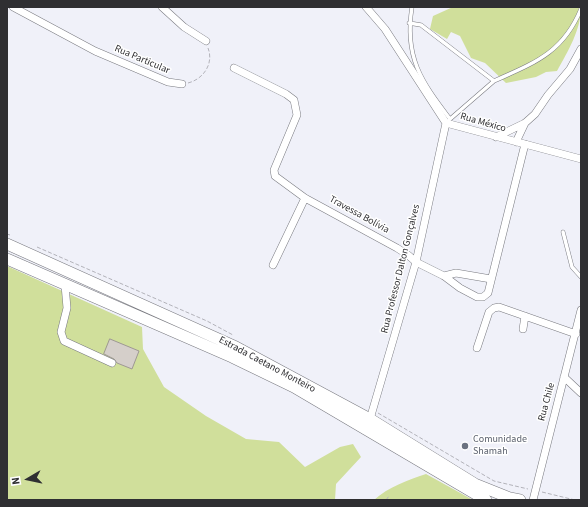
<!DOCTYPE html>
<html>
<head>
<meta charset="utf-8">
<style>
  body { margin:0 }
  #map { position:relative; width:588px; height:507px; overflow:hidden; background:#f0f1f9; font-family:"Source Sans 3",sans-serif }
  canvas { display:block }
  .frame { position:absolute; inset:0; border:8px solid #2f2f32; pointer-events:none }
  .north { position:absolute; left:8px; top:459px; width:40px; height:40px; -webkit-text-stroke:3px #fff; paint-order:stroke; rotate:261deg; font-size:11px; font-weight:700; line-height:16px; text-align:center; color:#2f2f32 }
  .north::after { content:''; display:block; margin:auto; width:14px; height:18px; background:#2f2f32; clip-path:polygon(50% 0,100% 100%,50% 72%,0 100%) }
</style>
</head>
<body>
<div id="map">
<canvas width="588" height="507"></canvas>
<div class="frame"></div>
<div class="north">N</div>
</div>
<script>
const ctx = document.querySelector('canvas').getContext('2d');
ctx.lineJoin = 'round';
function paint(path, color) {
  ctx.fillStyle = color;
  ctx.fill(path, 'evenodd');
}
function stroke(path, color, width, dash) {
  ctx.strokeStyle = color;
  ctx.lineWidth = width;
  ctx.lineCap = dash ? 'butt' : 'round';
  ctx.setLineDash(dash || []);
  ctx.stroke(path);
}
function write(font, color, halo, rows, align = 'center') {
  ctx.font = font + ' "Source Sans 3",sans-serif';
  ctx.lineWidth = 3;
  ctx.setLineDash([]);
  ctx.textBaseline = 'middle';
  ctx.strokeStyle = halo;
  ctx.fillStyle = color;
  for (const [text, x, y, turn = 0] of rows) {
    ctx.save();
    ctx.translate(x, y);
    ctx.rotate((+turn || 0) * Math.PI / 180);
    ctx.textAlign = isNaN(turn) ? turn : align;
    if (halo) ctx.strokeText(text, 0, 0);
    ctx.fillText(text, 0, 0);
    ctx.restore();
  }
}
const green = new Path2D(`
  M 453,7 L 581,7 C 581,30 568,51 557,71 L 546,72 L 536,77 L 506,83 L 485,63 L 471,58 L 460,36 L 451,32 L 447,39 L 430,29 L 433,16 Z
  M 7,266 L 142,327 L 143,349 L 164,387 L 206,416 L 246,439 L 279,442 L 305,467 L 340,447 L 353,444 L 361,457 L 336,484 L 335,500 L 7,500 Z
  M 426,474 L 473,500 L 374,500 C 388,487 408,480 426,474 Z`);
const building = new Path2D(`
  M 110,339 L 139,351 L 132,369 L 117,363 L 114,359 L 104,354 Z`);
const path = new Path2D(`
  M 188,83 C 204,79 214,63 208,48
  M 7,234 L 10,235
  M 37,247 L 207,321 L 233,335
  M 378,413 L 494,481 L 528,489
  M 542,492 L 575,500
  M 386,500 L 389,496`);
const lane = new Path2D(`
  M 412,7 C 404,57 421,81 450,119
  M 409,23 L 421,25 L 494,81 C 534,63 563,53 581,9
  M 449,120 L 494,81
  M 563,232 L 572,267 L 581,277`);
const street = new Path2D(`
  M 13,7 L 95,51 L 168,82 L 182,84
  M 162,7 L 184,27 L 206,41
  M 366,7 L 385,29 L 446,123 L 581,159
  M 234,68 L 286,94 L 294,100 L 297,115 L 274,170 L 275,176 L 305,198 L 397,248 L 408,255 L 416,262 L 444,276 L 460,288 L 477,297 L 483,297 L 488,293 L 525,144
  M 496,137 L 525,123 L 535,114 L 548,95 L 570,69 L 581,49
  M 516,142 L 525,123
  M 273,265 L 305,198
  M 444,276 L 456,273 L 491,279
  M 65,285 L 67,308 L 61,332 L 64,341 L 112,363
  M 523,329 L 525,316
  M 477,348 L 489,312 L 494,308 L 499,307 L 576,334
  M 564,377 L 581,393
  M 370,419 L 416,262 L 446,123
  M 533,500 L 581,310`);
const primary = new Path2D(`
  M 7,244 L 236,347 L 370,419 L 475,484 L 510,498 L 520,500
  M 7,259 L 232,357 L 294,387 L 486,500`);
const markers = [
  [465,446,4,"#6b7280"]
];
const streetNames = [
  ["Rua Particular",142,60,23],
  ["Rua México",483,123,16],
  ["Travessa Bolívia",359,215,29],
  ["Rua Professor Dalton Gonçalves",401,269,-76],
  ["Estrada Caetano Monteiro",267,365,28],
  ["Rua Chile",547,402,-75]
];
const worshipNames = [
  ["Comunidade",473,440],
  ["Shamah",473,452]
];
paint(green, '#d0df9b');
paint(building, '#d5cfca');
stroke(building, '#9e9893', 1);
stroke(lane, '#797a80', 4.5);
stroke(street, '#797a80', 8);
stroke(primary, '#797a80', 12);
stroke(path, '#b2b2b9', 1, [4, 2]);
stroke(lane, '#fff', 3.5);
stroke(street, '#fff', 7);
stroke(primary, '#fff', 11);
for (const [x, y, r, color] of markers) {
  const dot = new Path2D();
  dot.arc(x, y, r, 0, 2 * Math.PI);
  ctx.fillStyle = color;
  ctx.fill(dot);
  stroke(dot, '#fff', 1.5);
}
write('10px', '#2f2f32', '#fff', streetNames);
write('10px', '#5b616d', '#fff', worshipNames, 'left');
</script>
</body>
</html>
